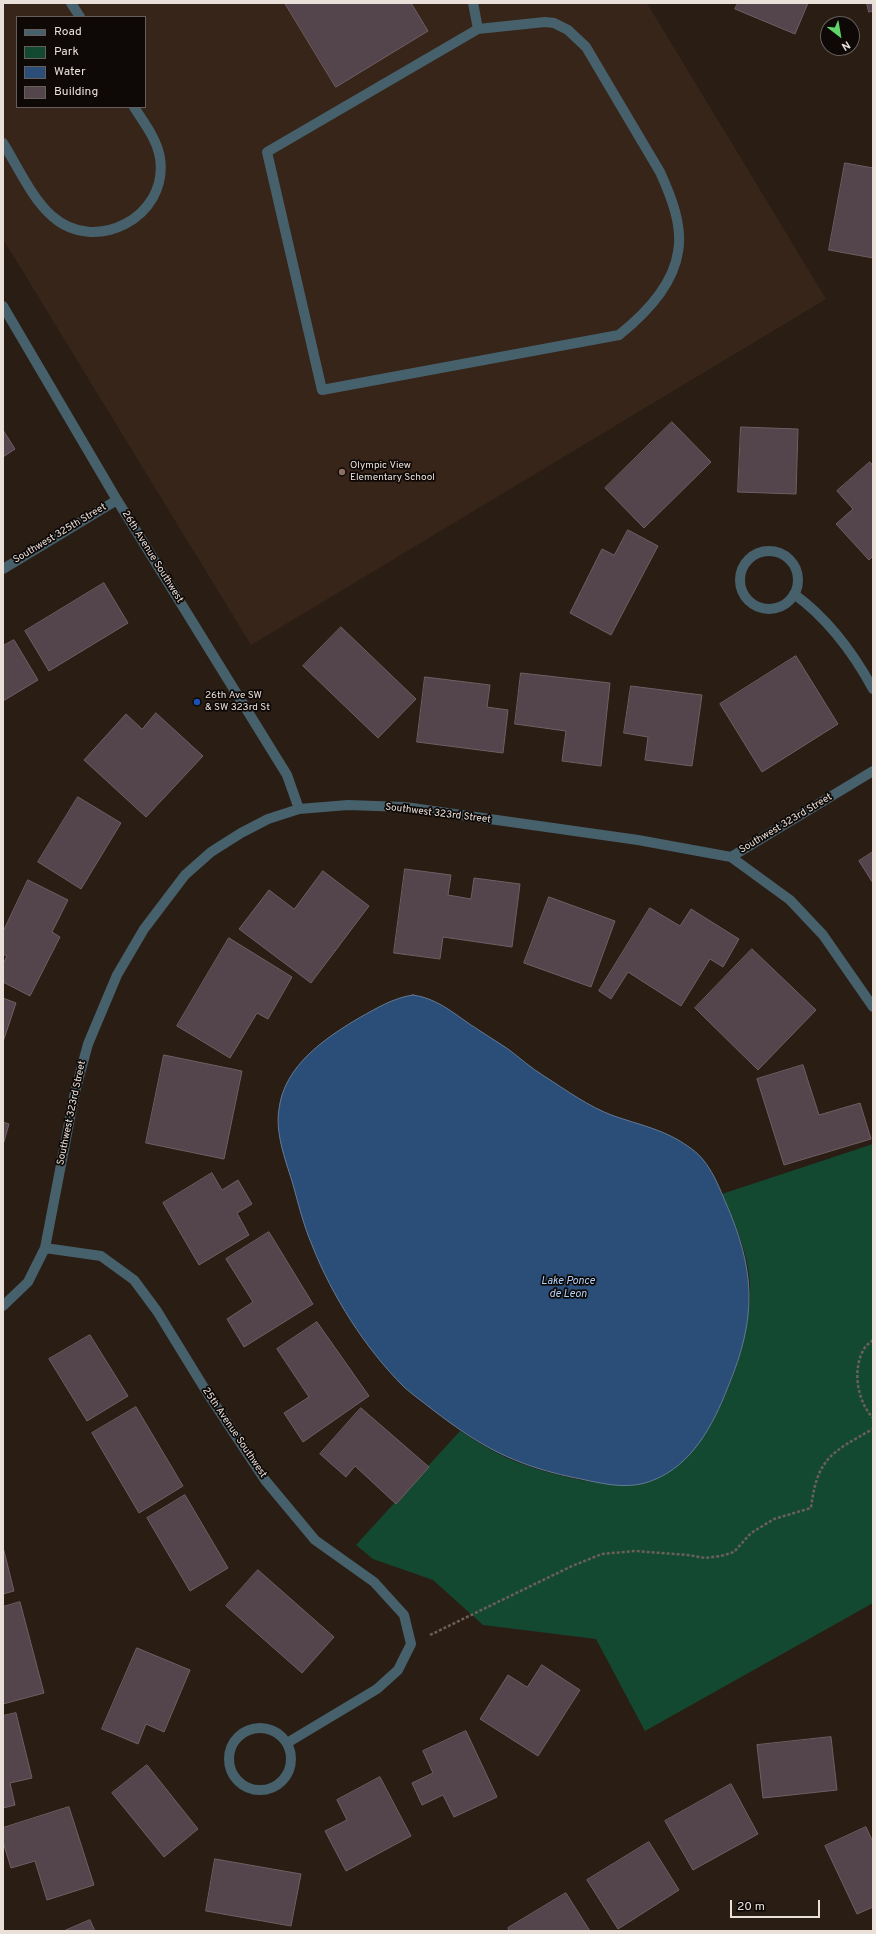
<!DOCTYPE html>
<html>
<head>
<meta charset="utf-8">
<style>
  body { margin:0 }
  #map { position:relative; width:876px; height:1934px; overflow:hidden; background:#2a1d14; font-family:Overpass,sans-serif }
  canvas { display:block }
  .frame { position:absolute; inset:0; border:4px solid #e9e0da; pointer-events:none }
  .legend { position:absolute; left:16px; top:16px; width:130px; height:92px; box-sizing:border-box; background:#0e0806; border:1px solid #665e5b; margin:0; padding:5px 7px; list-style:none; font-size:12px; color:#e9e0da }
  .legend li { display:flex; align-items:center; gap:8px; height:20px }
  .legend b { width:20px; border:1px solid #665e5b }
  .north { position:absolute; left:820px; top:16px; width:40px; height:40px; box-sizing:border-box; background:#0e0806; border:1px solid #665e5b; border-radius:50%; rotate:149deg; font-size:11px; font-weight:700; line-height:16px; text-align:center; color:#e9e0da }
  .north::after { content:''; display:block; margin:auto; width:14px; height:18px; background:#60d56b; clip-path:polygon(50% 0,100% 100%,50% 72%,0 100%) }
  .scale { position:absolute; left:730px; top:1900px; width:90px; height:18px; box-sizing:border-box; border:2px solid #e9e0da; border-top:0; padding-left:5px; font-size:12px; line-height:14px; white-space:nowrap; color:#e9e0da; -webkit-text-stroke:3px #0e0806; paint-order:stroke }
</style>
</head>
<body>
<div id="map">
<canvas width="876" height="1934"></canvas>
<div class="frame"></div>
<ul class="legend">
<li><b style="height:5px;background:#46606c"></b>Road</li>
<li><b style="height:11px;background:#144931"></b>Park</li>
<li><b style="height:11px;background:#2a4e77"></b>Water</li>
<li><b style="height:11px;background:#54444b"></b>Building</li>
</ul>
<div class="north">N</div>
<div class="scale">20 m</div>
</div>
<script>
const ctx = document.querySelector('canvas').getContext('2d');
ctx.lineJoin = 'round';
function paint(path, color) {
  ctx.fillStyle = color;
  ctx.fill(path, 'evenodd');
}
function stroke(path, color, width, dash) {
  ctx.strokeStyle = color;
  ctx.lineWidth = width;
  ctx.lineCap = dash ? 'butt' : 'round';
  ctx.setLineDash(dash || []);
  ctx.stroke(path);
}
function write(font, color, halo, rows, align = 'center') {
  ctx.font = font + ' Overpass,sans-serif';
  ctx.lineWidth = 3.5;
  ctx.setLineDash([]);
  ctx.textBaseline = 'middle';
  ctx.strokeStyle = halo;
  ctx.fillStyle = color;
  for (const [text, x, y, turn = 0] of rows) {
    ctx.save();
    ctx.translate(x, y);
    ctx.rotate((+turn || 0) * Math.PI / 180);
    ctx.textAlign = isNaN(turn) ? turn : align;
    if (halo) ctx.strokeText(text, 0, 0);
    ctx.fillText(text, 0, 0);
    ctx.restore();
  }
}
const built = new Path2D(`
  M 3,3 L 647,3 L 826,299 L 251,645 L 3,239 ZM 17,17 L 145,17 L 145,107 L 17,107 Z`);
const green = new Path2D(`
  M 873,1144 L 873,1603 L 645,1731 L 596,1639 L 483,1625 L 433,1580 L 373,1559 L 356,1545 L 460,1431 C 475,1441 490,1450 507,1458 C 541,1473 619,1494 653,1480 C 713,1457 752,1345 750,1286 C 749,1254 735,1224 722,1194 Z`);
const water = new Path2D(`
  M 413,995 C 436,998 452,1012 471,1025 C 483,1033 496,1041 508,1049 C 520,1058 531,1068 544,1076 C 566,1090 589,1107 614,1116 C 640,1125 666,1130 689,1147 C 708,1159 717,1182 725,1201 C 756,1271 757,1317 728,1387 C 713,1425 692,1466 651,1481 C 625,1491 597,1482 571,1477 C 512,1464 480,1446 433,1410 C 423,1402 413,1395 404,1387 C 365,1348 332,1296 312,1245 C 303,1224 298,1202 292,1181 C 285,1159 275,1132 279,1109 C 284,1066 325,1038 359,1018 C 377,1008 393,998 413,995 Z`);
const building = new Path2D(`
  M 285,3 L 411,3 L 428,31 L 336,87 Z
  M 738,3 L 808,3 L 795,34 L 735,9 Z
  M 867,3 L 873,3 L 873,11 L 869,12 Z
  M 845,163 L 873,168 L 873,258 L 829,250 Z
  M 672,422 L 711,462 L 644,528 L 605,488 Z
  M 741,427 L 798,429 L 796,494 L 738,492 Z
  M 3,430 L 15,449 L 3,457 Z
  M 870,462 L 873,466 L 873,556 L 869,560 L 836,524 L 853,509 L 837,491 Z
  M 628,530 L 658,546 L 611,635 L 570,613 L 602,549 L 614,555 Z
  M 104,583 L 128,623 L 49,671 L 25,631 Z
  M 341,627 L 416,699 L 378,738 L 303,666 Z
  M 14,640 L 38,680 L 3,701 L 3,646 Z
  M 796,656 L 838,724 L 762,772 L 720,704 Z
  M 521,673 L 610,683 L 601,766 L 562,761 L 566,731 L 515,724 Z
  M 425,677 L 490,685 L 487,707 L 508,710 L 503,753 L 417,742 Z
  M 631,686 L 702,695 L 692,766 L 645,760 L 648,737 L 624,733 Z
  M 156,713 L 203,756 L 146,817 L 84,760 L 126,714 L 142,729 Z
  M 78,797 L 121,823 L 81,889 L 38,862 Z
  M 873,852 L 873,883 L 859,861 Z
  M 405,869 L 451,875 L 448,895 L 471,899 L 474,878 L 520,884 L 512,947 L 443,937 L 440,959 L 394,953 Z
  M 323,871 L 369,906 L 311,983 L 239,929 L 269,890 L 294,909 Z
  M 28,880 L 68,900 L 52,932 L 60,937 L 30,996 L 3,982 L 3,964 L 7,956 L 3,954 L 3,932 Z
  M 549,897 L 615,921 L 591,987 L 524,963 Z
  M 650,908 L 680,926 L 691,909 L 739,939 L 723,967 L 710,959 L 681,1006 L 628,972 L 611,999 L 599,991 Z
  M 229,938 L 292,977 L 268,1019 L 257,1013 L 230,1058 L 177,1026 Z
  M 752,949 L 816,1010 L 758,1070 L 695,1008 Z
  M 3,998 L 16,1003 L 3,1042 Z
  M 164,1055 L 242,1071 L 224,1159 L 146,1143 Z
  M 803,1065 L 819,1115 L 860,1103 L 871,1139 L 784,1165 L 757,1079 Z
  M 3,1122 L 9,1124 L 3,1145 Z
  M 212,1173 L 222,1190 L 238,1180 L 252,1204 L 237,1213 L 249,1235 L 199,1265 L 163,1203 Z
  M 269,1232 L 313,1304 L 244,1347 L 227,1319 L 253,1302 L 226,1259 Z
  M 317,1322 L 369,1396 L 303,1442 L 284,1413 L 309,1397 L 277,1349 Z
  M 90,1335 L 128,1396 L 87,1421 L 49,1359 Z
  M 136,1407 L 183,1486 L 139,1513 L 92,1433 Z
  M 361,1408 L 429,1467 L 396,1504 L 355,1466 L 346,1477 L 320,1454 Z
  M 185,1495 L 228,1568 L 190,1591 L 147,1518 Z
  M 3,1547 L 14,1591 L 3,1594 Z
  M 258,1570 L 334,1637 L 302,1673 L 226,1606 Z
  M 20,1602 L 44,1693 L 3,1704 L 3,1607 Z
  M 137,1648 L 190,1670 L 164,1732 L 146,1724 L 138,1744 L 102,1729 Z
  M 542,1665 L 580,1690 L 538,1756 L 480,1719 L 508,1675 L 527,1687 Z
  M 16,1713 L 32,1778 L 10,1783 L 15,1805 L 3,1808 L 3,1716 Z
  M 466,1731 L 497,1797 L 454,1817 L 443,1795 L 422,1805 L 412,1783 L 433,1773 L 423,1751 Z
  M 831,1737 L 837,1790 L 763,1798 L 757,1745 Z
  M 147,1765 L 198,1829 L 164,1857 L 112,1793 Z
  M 380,1777 L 411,1836 L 346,1871 L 325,1831 L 347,1820 L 337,1800 Z
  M 731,1784 L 758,1834 L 693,1870 L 665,1821 Z
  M 69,1807 L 94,1885 L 47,1900 L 35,1861 L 11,1868 L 3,1842 L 3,1828 Z
  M 866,1827 L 873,1842 L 873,1907 L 857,1914 L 825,1846 Z
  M 649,1842 L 679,1890 L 618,1929 L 587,1880 Z
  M 215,1859 L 301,1874 L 291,1926 L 206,1911 Z
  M 566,1893 L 590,1931 L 509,1931 L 508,1928 Z
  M 90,1920 L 95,1931 L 64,1931 Z`);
const path = new Path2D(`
  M 873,1340 C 870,1343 866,1345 864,1349 C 852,1369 857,1401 873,1418
  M 430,1635 L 572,1566 L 602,1554 L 635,1551 L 688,1555 L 705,1558 L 721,1556 L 734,1552 L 751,1533 L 774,1519 L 811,1508 C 817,1458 832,1452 873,1429`);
const lane = new Path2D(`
  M 71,3 L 80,17
  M 473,3 L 478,29
  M 545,22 L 554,23 L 568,30 L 586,47 L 660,172 C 671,196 683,226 678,252 C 673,285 644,315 619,335 L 322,390 L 267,152 L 478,29 Z
  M 3,143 C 17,165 32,199 52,216 C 95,255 169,217 160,158 C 157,139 144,123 134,107`);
const street = new Path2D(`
  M 3,306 L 117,500 L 287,775 L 299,809
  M740 580a29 29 0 1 1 58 0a29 29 0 1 1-58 0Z
  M 3,569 L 117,500
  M 794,594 C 827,618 854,654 873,689
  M 731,857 L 790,900 L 823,935 L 873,1007
  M 45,1248 L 101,1256 L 134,1280 L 157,1311 L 208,1394 L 265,1480 L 315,1540 L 374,1582 L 404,1615 L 411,1644 L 398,1670 L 377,1689 L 287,1743
  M 3,1306 L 28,1282 L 45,1248 L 75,1092 L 88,1044 L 117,975 L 144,929 L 185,875 L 211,852 L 241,833 L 268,819 L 299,809 L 348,805 L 405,807 L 638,840 L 731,857 L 873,771
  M229 1759a31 31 0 1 1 62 0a31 31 0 1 1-62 0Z`);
const markers = [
  [342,472,4,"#8d6e63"],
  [197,702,4,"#1a4fb4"]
];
const poiNames = [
  ["Olympic View",350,466],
  ["Elementary School",350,478],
  ["26th Ave SW",205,696],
  ["& SW 323rd St",205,708]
];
const streetNames = [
  ["Southwest 325th Street",60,534,-31],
  ["26th Avenue Southwest",152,557,58],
  ["Southwest 323rd Street",438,814,7],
  ["Southwest 323rd Street",786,824,-31],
  ["Southwest 323rd Street",72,1113,-78],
  ["25th Avenue Southwest",234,1433,56]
];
const waterNames = [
  ["Lake Ponce",568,1282],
  ["de Leon",568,1295]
];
paint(built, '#372519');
paint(green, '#144931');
paint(water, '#2a4e77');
stroke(water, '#637a95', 1);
paint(building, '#54444b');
stroke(building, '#705e65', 1);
stroke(path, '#6b6058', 2.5, [3, 2]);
stroke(lane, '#46606c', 10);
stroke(street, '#46606c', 10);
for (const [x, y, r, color] of markers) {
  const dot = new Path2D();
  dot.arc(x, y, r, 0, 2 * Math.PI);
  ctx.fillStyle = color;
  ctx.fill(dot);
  stroke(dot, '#0e0806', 1.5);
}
write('10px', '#e9e0da', '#0e0806', poiNames, 'left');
write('10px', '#e9e0da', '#0e0806', streetNames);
write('italic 11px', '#b0d1f9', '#0e0806', waterNames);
</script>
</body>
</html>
